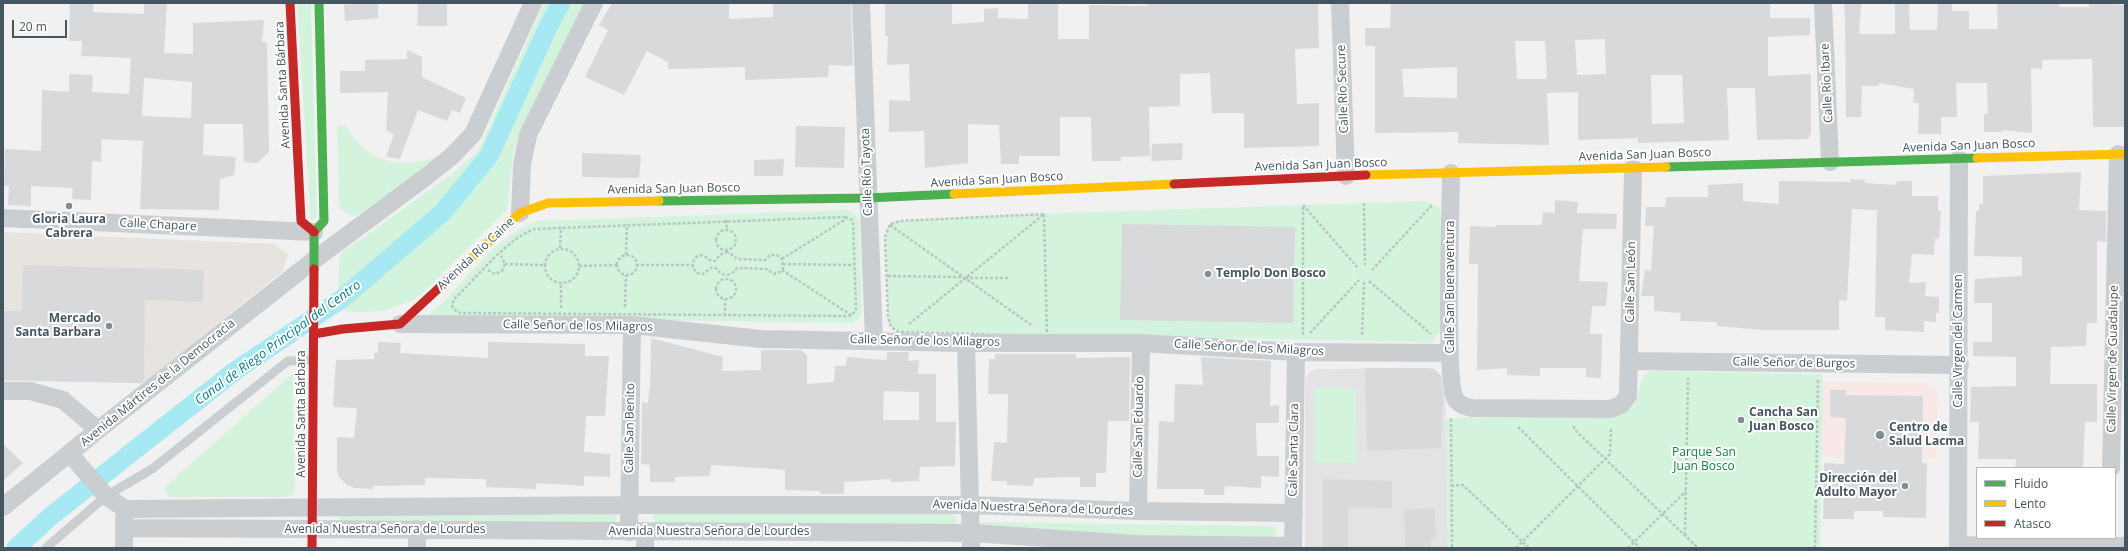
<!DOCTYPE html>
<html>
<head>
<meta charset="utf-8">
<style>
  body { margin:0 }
  #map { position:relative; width:2128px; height:551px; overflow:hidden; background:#f2f1f1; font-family:"Open Sans",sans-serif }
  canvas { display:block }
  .frame { position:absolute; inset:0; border:4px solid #465660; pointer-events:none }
  .legend { position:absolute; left:1976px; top:467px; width:140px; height:72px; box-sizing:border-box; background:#fff; border:1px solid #b5bbbf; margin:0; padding:5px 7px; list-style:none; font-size:12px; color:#465660 }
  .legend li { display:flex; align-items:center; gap:8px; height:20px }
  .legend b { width:20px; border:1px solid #b5bbbf }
  .scale { position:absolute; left:12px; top:20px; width:55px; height:18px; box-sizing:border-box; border:2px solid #465660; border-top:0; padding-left:5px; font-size:12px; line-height:14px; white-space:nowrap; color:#465660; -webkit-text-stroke:3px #fff; paint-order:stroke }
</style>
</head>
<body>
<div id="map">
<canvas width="2128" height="551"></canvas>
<div class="frame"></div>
<ul class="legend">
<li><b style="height:5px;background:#4caf50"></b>Fluido</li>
<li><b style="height:5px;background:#ffc107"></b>Lento</li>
<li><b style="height:5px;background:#c62828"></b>Atasco</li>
</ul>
<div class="scale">20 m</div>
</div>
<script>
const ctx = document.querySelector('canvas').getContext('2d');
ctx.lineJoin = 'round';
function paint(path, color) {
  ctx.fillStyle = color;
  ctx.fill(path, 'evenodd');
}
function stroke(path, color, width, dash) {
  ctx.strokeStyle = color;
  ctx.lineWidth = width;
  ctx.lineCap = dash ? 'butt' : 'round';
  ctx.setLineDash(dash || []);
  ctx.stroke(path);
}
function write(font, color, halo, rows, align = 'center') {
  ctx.font = font + ' "Open Sans",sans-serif';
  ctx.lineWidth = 4;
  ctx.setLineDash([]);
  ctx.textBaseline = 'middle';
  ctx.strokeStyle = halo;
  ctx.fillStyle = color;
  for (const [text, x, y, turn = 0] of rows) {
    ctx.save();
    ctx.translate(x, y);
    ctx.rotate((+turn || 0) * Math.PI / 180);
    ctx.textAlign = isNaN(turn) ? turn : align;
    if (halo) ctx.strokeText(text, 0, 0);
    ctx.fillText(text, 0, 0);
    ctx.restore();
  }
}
const commercial = new Path2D(`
  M 3,232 L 274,244 L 288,254 L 283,271 L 144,383 L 3,381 Z`);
const education = new Path2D(`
  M 1426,368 L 1434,369 L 1441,375 L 1445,383 L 1448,548 L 1305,548 L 1305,381 L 1308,374 L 1313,370 L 1320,369 Z`);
const medical = new Path2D(`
  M 1823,381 L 1927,383 L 1934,387 L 1938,392 L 1937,459 L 1821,457 Z`);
const green = new Path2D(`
  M 297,3 L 311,3 L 317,217 L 311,222 Z
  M 544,3 L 585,3 L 518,137 L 513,156 L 507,210 L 429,287 L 415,299 L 383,311 L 357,312 L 337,310 L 340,254 L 452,174 L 478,151 Z
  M 337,126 L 346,126 C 367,165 407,171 444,153 L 363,212 C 353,218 344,216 339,204 Z
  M 1426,201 L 1439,207 L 1444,219 L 1440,332 L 1433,341 L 1429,342 L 913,332 C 903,334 894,332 889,323 L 885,237 L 890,224 L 900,221 L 1002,215 Z
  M 848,210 L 855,214 L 859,220 L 862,306 C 862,315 861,319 852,323 L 426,317 C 462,290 494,233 538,221 Z
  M 1650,371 L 1823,374 L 1820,548 L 1448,548 L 1446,418 L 1621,416 C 1647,402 1632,384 1650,371 Z
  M 293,373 L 295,491 L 288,497 L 169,497 L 164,488 Z
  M 1314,388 L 1356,388 L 1357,462 L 1315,463 Z
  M 654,512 L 951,514 L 956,516 L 957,520 L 955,525 L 656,523 L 652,517 Z
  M 615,514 L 617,519 L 615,523 L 340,520 L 339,516 Z
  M 983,522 L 1271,526 L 1275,528 L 1277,533 L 1275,537 L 985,535 L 979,525 Z`);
const canal = new Path2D(`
  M 16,548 L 51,516 L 235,371 L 343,298 L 442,213 L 489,156 L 549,25 L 561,3`);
const building = new Path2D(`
  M 70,3 L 93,3 L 93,12 L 144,14 L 144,3 L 167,3 L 164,53 L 193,54 L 193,23 L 264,20 L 262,42 L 267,42 L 269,152 L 257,163 L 244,162 L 243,124 L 204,124 L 203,155 L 236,157 L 234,175 L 220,179 L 219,210 L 140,209 L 143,141 L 102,139 L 101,162 L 92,161 L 91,200 L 72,199 L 73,188 L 31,186 L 31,206 L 8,205 L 9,186 L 4,186 L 5,149 L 41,151 L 42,90 L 69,92 L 69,74 L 93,75 L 92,92 L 129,94 L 131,58 L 81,56 L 82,41 L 69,41 ZM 144,78 L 192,82 L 191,118 L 142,116 Z
  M 364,3 L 378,3 L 378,18 L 345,21 L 344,5 Z
  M 418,3 L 447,3 L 447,26 L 417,26 Z
  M 612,3 L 729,3 L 729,19 L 773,17 L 773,3 L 851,3 L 853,66 L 829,65 L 828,77 L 745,80 L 745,67 L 668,69 L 668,62 L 647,51 L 624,95 L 585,77 L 608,30 L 599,25 Z
  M 885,3 L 952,3 L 952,24 L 984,22 L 984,9 L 998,8 L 998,18 L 1028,19 L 1028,3 L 1058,3 L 1058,39 L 1089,39 L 1089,5 L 1148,6 L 1148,3 L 1318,3 L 1319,48 L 1295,49 L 1297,104 L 1319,103 L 1319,146 L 1244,148 L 1244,113 L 1212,113 L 1210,73 L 1180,74 L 1180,106 L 1149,107 L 1150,156 L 1121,157 L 1121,161 L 1092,161 L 1091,117 L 1060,117 L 1060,156 L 1019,156 L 1019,164 L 1001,164 L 999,125 L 968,124 L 968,163 L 925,168 L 924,131 L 889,132 L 889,100 L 910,101 L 909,64 L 887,65 L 888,36 L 885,36 Z
  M 1391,3 L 1770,3 L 1770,18 L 1810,18 L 1810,35 L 1768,37 L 1768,76 L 1811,74 L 1811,134 L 1808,139 L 1757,140 L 1755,88 L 1727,88 L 1729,140 L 1638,143 L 1638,138 L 1578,140 L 1578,92 L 1547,93 L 1549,145 L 1458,143 L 1458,132 L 1375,133 L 1375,46 L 1365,46 L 1365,28 L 1390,28 ZM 1605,39 L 1606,74 L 1577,75 L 1575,40 ZM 1515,41 L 1545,41 L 1547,79 L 1517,79 ZM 1457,67 L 1457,98 L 1404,97 L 1402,69 ZM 1651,75 L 1682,75 L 1684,123 L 1652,124 Z
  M 1844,3 L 1861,3 L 1859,34 L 1895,34 L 1895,3 L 1909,3 L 1910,30 L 1937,30 L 1938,3 L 1952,3 L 1952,11 L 1969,11 L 1969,29 L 1998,29 L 1997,3 L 2059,3 L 2059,7 L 2089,7 L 2089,3 L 2125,5 L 2125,127 L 2093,127 L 2092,59 L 2042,60 L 2042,69 L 2031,68 L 2032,133 L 2002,130 L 2002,132 L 1984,132 L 1984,114 L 1988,114 L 1987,83 L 1956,83 L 1957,117 L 1941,117 L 1941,134 L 1918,134 L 1919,103 L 1913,103 L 1914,89 L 1879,83 L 1879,86 L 1862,86 L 1861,117 L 1846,117 L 1845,17 Z
  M 407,50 L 422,57 L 422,77 L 466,98 L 460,113 L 452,110 L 447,121 L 418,110 L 400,159 L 386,157 L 394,134 L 386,130 L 388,92 L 340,93 L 340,71 L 365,71 L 365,60 L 407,59 Z
  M 796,126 L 845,127 L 844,168 L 795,167 Z
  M 1183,143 L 1182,160 L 1151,161 L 1152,144 Z
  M 582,153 L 641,155 L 639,178 L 582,177 Z
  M 784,159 L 783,176 L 754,176 L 754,160 Z
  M 2081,172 L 2079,210 L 2106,211 L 2106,242 L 2097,241 L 2097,323 L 2087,323 L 2086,346 L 2051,347 L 2050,384 L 2097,384 L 2097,422 L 2085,422 L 2083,468 L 2015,468 L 2016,459 L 1978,459 L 1979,422 L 1970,422 L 1971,387 L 2016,386 L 2016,357 L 1973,356 L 1973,342 L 1992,342 L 1992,303 L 1974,303 L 1975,279 L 2022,276 L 2022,257 L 1974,256 L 1976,211 L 1979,211 L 1979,204 L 1983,204 L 1983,176 Z
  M 1850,179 L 1865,180 L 1865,183 L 1896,185 L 1897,181 L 1912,181 L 1912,196 L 1938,196 L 1938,211 L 1941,211 L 1939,239 L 1935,238 L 1934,255 L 1912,254 L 1909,283 L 1926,282 L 1925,296 L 1939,297 L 1939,313 L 1936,313 L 1936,322 L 1924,321 L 1924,332 L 1885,330 L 1885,317 L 1875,317 L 1877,210 L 1852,209 L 1847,301 L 1839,300 L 1839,330 L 1763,330 L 1717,326 L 1717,322 L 1680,321 L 1681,313 L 1654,311 L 1654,296 L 1641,296 L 1645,270 L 1651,271 L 1654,226 L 1645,226 L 1646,207 L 1665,207 L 1666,197 L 1708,197 L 1708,185 L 1743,183 L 1743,201 L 1779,204 L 1779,181 L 1850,182 Z
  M 1555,200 L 1578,202 L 1577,213 L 1617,214 L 1616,229 L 1583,229 L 1579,281 L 1608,282 L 1606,306 L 1592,306 L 1590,334 L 1602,334 L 1601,378 L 1586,377 L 1586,368 L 1540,368 L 1540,376 L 1507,375 L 1507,368 L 1477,370 L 1478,264 L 1469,264 L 1470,226 L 1496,227 L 1496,225 L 1542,225 L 1543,212 L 1555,213 Z
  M 1122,224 L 1295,227 L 1293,323 L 1120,320 Z
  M 23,265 L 204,270 L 203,302 L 145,300 L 144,381 L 141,383 L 3,380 L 3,311 L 22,311 Z
  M 651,338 L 723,357 L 722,371 L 761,370 L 761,350 L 801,350 L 807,355 L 807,384 L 834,382 L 835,366 L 846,366 L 847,357 L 883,360 L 887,359 L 887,352 L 909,352 L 908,361 L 919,360 L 918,374 L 936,374 L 936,422 L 956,422 L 955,466 L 920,467 L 919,481 L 891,482 L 891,479 L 844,482 L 844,494 L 820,494 L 820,491 L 785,490 L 785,470 L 761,468 L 711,465 L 710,476 L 675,477 L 675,482 L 650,482 L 650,465 L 641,464 L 642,402 L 648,403 L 649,390 L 650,390 ZM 884,391 L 919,392 L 919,420 L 883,420 Z
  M 378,342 L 401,343 L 400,353 L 488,358 L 488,342 L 585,344 L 585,356 L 609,356 L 605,416 L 586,416 L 584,452 L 610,454 L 610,477 L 584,476 L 584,486 L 536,483 L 536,489 L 486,487 L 486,479 L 425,478 L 425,485 L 373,486 L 373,489 L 354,488 L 347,485 L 339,477 L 337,470 L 337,437 L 354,438 L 357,408 L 333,407 L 336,360 L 374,359 L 374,353 L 378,353 Z
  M 995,354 L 1076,354 L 1076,358 L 1130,357 L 1129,421 L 1108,421 L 1106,473 L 1096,473 L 1096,487 L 1080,487 L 1080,477 L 1034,478 L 1033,486 L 1007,485 L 1007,481 L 991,481 L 994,442 L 1007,443 L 1008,394 L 988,394 L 989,359 L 995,359 Z
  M 1201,357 L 1271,361 L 1270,406 L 1279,405 L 1279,423 L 1256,423 L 1257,456 L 1279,456 L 1279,477 L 1261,476 L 1261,488 L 1225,486 L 1224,495 L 1204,495 L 1204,489 L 1157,489 L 1159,421 L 1174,422 L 1175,384 L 1203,385 Z
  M 1365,368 L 1426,368 L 1434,369 L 1441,377 L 1443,392 L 1441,448 L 1367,451 Z
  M 1830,390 L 1846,390 L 1846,395 L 1923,396 L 1922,463 L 1927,463 L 1926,518 L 1883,517 L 1883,511 L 1854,511 L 1854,519 L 1823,519 L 1824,463 L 1844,464 L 1846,418 L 1830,417 Z
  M 3,444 L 23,463 L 3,481 Z
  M 1323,479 L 1392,481 L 1392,508 L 1348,507 L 1348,548 L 1323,548 Z
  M 1435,508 L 1436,538 L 1431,539 L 1431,548 L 1405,548 L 1404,510 Z`);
const path = new Path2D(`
  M 1364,203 L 1365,265
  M 1303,205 L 1358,268
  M 1044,214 L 1047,336 L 899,332 L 891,327 L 888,317 L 885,237 L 890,224 L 900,221 Z
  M 845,217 L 852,220 L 853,223 L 856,309 L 852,315 L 848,316 L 461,313 L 457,312 L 452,306 L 454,299 C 476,279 508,237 535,229 Z
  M 726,220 L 727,230
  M 890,225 L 1031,325
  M716 240a10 10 0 1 1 20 0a10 10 0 1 1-20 0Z
  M 560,248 L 561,227
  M545 266a17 17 0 1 1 34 0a17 17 0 1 1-34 0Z
  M 726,252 L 730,253 L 737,259 L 765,260 L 770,255 L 777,255 L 782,259 L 783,268 L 780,272 L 774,274 L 766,269 L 737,268 C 731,277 722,277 716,268 L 711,268 L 703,274 L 697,273 L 693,268 C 692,261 695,255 703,255 L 710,260 L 715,261 L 720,255 Z
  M 626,255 L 627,224
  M617 265a10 10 0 1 1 20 0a10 10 0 1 1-20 0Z
  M 782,259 L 846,219
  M 505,264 L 544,265
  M 783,264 L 854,265
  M 636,265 L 692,265
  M 579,266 L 617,265
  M 488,270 L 495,274 L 502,271 L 505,264 L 501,256
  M 782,270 L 851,315
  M 1372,270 L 1433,204
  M 888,276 L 961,277
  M 965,278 L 1010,278
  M716 289a10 10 0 1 1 20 0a10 10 0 1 1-20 0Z
  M 1369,281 L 1431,334
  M 625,307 L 626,275
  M 561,308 L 561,283
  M 725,316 L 725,299
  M 909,324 L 1043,215
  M 1310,333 L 1359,280
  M 1303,335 L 1303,205
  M 1362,335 L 1364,282
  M 1451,419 L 1452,548
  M 1574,426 L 1574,429 L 1698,548
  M 1518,427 L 1640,548
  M 1451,486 L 1463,485 L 1529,548
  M 1685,535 L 1688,378
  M 1516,548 L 1610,454 L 1611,427
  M 1628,548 L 1686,491
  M 1815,548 L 1818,380`);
const lane = new Path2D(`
  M 46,548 L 106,496 L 152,469 L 288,361 L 314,360`);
const street = new Path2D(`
  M 861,3 L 874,340
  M 1340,3 L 1346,176
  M 1823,3 L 1830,162
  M 1451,173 C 1451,205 1444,384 1456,400 C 1460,405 1466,407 1472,408 L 1610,409 L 1621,405 L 1628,396 L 1633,168
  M 520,213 L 522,165 L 528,135 L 594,3
  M 3,218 L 314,232
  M 400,324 L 632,325 L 761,339 L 966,343 L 1141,343 L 1296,352 L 1450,353
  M 966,343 L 971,548
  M 1629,361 L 1960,365
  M 3,391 L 30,391 L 63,400 L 98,430
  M 70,454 L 106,496 L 125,509
  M 2111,468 L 2118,154
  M 3,507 L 98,430 L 314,260 L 427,176 L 452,156 L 473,134 L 533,3
  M 125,509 L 629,505 L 971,505 L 1138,511 L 1294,513
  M 1138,511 L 1141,343
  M 124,528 L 971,533 L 1136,544 L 1293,546
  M 629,532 L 632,325
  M 1958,545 L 2125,546
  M 124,548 L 124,518
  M 417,548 L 417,529
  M 645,548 L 645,532
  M 1293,548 L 1296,352
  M 1958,548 L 1959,159`);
const fast = new Path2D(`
  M 1666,167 L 1977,158
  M 659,201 L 867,198 L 954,194
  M 314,269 L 314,232 L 324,221 L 319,3`);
const slow = new Path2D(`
  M 1977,158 L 2125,154
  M 1366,175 L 1666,167
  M 954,194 L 1174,184
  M 453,275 L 520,213 L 548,203 L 659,201`);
const jam = new Path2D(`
  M 290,3 L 301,221 L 314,232
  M 1174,184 L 1366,175
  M 314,334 L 343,329 L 400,324 L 453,275
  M 312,548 L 314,269`);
const markers = [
  [69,206,4,"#828c93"],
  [1208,274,4,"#828c93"],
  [109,326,4,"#828c93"],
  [1741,420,4,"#828c93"],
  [1880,435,5,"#828c93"],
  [1905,486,4,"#828c93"]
];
const streetNames = [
  ["Calle Río Ibare",1827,83,-93],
  ["Avenida Santa Bárbara",283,85,-93],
  ["Calle Río Secure",1343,89,-92],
  ["Avenida San Juan Bosco",1969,146,-2],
  ["Avenida San Juan Bosco",1645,155,-2],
  ["Avenida San Juan Bosco",1321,165,-2],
  ["Calle Río Tayota",867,172,-92],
  ["Avenida San Juan Bosco",997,180,-3],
  ["Avenida San Juan Bosco",674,189,-1],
  ["Calle Chapare",158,225,3],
  ["Avenida Río Caine",476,254,-43],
  ["Calle San León",1631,282,-89],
  ["Calle San Buenaventura",1451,287,-90],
  ["Calle Señor de los Milagros",578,326,1],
  ["Calle Señor de los Milagros",925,341,1],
  ["Calle Virgen del Carmen",1959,341,-90],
  ["Calle Señor de los Milagros",1249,348,3],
  ["Calle Virgen de Guadalupe",2113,359,-89],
  ["Calle Señor de Burgos",1794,363,1],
  ["Avenida Mártires de la Democracia",158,383,-39],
  ["Avenida Santa Bárbara",302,414,-90],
  ["Calle San Eduardo",1139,427,-89],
  ["Calle San Benito",630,428,-89],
  ["Calle Santa Clara",1294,450,-89],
  ["Avenida Nuestra Señora de Lourdes",1033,508,2],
  ["Avenida Nuestra Señora de Lourdes",385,530],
  ["Avenida Nuestra Señora de Lourdes",709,532]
];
const poiNames = [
  ["Gloria Laura",69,220,"center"],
  ["Cabrera",69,234,"center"],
  ["Templo Don Bosco",1216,274],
  ["Mercado",101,319,"right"],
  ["Santa Barbara",101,333,"right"],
  ["Cancha San",1749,413],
  ["Juan Bosco",1749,427],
  ["Centro de",1889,428],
  ["Salud Lacma",1889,442],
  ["Dirección del",1897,479,"right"],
  ["Adulto Mayor",1897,493,"right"]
];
const parkNames = [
  ["Parque San",1704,453],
  ["Juan Bosco",1704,467]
];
const waterNames = [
  ["Canal de Riego Principal del Centro",278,343,-36]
];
paint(commercial, '#e7e4df');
paint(education, '#e3e2e4');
paint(medical, '#f8e8e8');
paint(green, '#d4f3dd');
stroke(canal, '#a6e9f3', 19);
paint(building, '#d8d9da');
stroke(path, '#b8c6c1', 2.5, [3, 2]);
stroke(lane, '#caced1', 9);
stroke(street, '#caced1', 18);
stroke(fast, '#4caf50', 9);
stroke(slow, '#ffc107', 9);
stroke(jam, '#c62828', 9);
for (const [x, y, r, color] of markers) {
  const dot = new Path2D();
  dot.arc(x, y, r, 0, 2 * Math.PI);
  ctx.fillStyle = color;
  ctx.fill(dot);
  stroke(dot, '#fff', 1.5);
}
write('12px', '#465660', '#fff', streetNames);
write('bold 12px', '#465660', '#fff', poiNames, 'left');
write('12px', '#0f8440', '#fff', parkNames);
write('italic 13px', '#047d8f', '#fff', waterNames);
</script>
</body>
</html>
